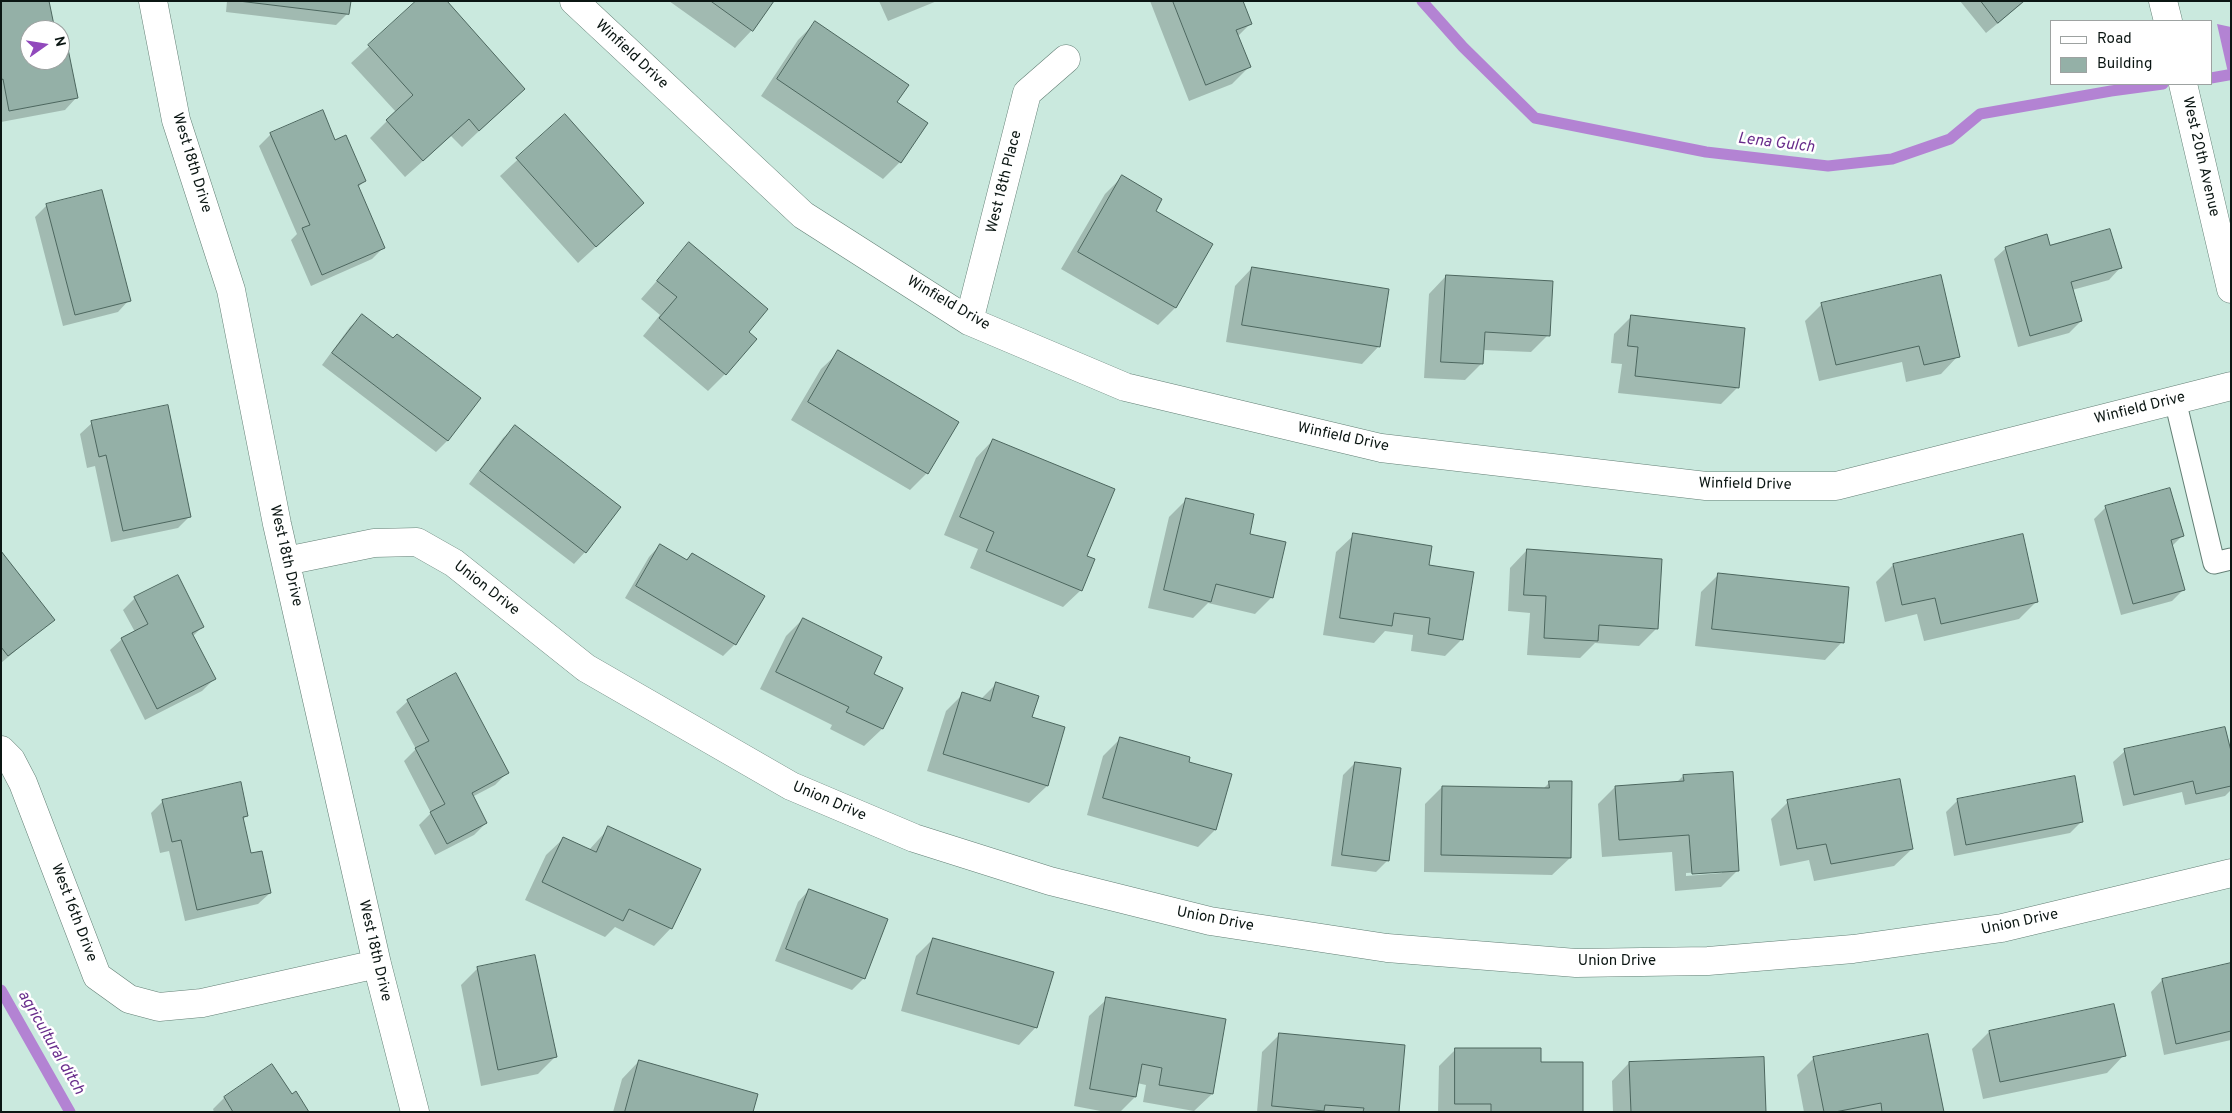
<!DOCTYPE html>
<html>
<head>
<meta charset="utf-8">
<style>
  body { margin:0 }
  #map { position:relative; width:2232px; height:1113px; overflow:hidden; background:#cae9de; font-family:Overpass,sans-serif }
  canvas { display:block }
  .frame { position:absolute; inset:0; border:2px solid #0b1613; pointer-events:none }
  .legend { position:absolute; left:2050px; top:20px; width:162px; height:65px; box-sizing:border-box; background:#fff; border:1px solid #9da2a1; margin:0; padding:6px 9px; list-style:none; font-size:15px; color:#0b1613 }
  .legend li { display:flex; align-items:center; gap:10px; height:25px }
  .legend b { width:25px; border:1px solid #9da2a1 }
  .north { position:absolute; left:20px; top:20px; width:50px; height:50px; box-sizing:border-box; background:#fff; border:1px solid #9da2a1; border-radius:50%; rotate:77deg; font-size:14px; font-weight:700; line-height:20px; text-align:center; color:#0b1613 }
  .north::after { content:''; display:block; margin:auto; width:18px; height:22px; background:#9149bc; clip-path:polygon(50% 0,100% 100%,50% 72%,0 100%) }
</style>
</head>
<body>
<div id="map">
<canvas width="2232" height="1113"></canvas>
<div class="frame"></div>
<ul class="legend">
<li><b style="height:6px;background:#fff"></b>Road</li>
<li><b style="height:14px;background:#94b0a7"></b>Building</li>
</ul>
<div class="north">N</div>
</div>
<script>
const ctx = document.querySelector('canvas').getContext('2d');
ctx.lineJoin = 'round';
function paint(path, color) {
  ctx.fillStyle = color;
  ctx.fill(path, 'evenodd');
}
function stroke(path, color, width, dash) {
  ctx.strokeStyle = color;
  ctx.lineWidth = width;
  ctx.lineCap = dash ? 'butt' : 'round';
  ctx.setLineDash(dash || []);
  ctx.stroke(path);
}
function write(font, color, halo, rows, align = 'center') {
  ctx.font = font + ' Overpass,sans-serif';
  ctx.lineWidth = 5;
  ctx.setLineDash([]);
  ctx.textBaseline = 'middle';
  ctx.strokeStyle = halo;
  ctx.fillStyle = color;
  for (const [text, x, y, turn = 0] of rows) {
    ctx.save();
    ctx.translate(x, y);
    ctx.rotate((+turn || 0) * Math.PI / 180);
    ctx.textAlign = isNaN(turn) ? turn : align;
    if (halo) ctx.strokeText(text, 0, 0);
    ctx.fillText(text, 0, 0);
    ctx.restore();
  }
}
const water = new Path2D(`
  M 2217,24 L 2231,27 L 2231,86 Z`);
const shadow = new Path2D(`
  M 1,1 L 54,30 L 30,30 L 30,60 L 60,60 L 60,41 L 76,98 L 65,110 L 1,122 Z
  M 227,1 L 349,1 L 348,13 L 336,25 L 226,12 Z
  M 418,1 L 524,89 L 462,147 L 451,136 L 405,177 L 370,138 L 396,112 L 351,63 Z
  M 669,1 L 772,1 L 752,30 L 735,48 Z
  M 879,1 L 937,1 L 888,21 Z
  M 1150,1 L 1242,1 L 1251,23 L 1237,37 L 1249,67 L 1232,84 L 1189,101 Z
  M 1960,1 L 2025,1 L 1986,33 Z
  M 815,23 L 896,103 L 900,162 L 883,179 L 761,96 L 798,40 Z
  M 565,116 L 625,220 L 578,263 L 500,176 Z
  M 271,134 L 334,142 L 365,181 L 358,187 L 384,247 L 372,259 L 311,286 L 291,240 L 297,234 L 259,146 Z
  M 1122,177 L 1154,211 L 1211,244 L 1175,308 L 1158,325 L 1061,269 L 1105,194 Z
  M 47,205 L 129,300 L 118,312 L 63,326 L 35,217 Z
  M 689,244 L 747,333 L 725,374 L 708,391 L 643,336 L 660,315 L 641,299 Z
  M 2049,247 L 2120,268 L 2109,280 L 2072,290 L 2081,321 L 2069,333 L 2018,347 L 1994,259 L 2006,248 Z
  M 1252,268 L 1379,346 L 1362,364 L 1226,342 L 1235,286 Z
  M 1446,276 L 1548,335 L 1531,352 L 1483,350 L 1482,363 L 1465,380 L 1424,378 L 1429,294 Z
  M 1822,304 L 1958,356 L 1941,374 L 1906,382 L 1902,362 L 1819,381 L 1805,321 Z
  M 362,316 L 448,440 L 436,452 L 322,365 L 350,327 Z
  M 1631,317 L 1738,387 L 1721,404 L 1618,393 L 1622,364 L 1611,363 L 1614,334 Z
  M 839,352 L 927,473 L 910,490 L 791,420 L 821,369 Z
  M 92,423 L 190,516 L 178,528 L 111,542 L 95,466 L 87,468 L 80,434 Z
  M 515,427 L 585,552 L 574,564 L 469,484 L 503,438 Z
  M 993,440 L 1086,556 L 1081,590 L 1063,607 L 970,568 L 978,549 L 944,535 L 976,458 Z
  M 1186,500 L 1248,535 L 1272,597 L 1255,614 L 1208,603 L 1193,618 L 1148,608 L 1169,517 Z
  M 2106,507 L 2182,536 L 2171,547 L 2183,590 L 2172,601 L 2121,615 L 2094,519 Z
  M 1354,535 L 1428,566 L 1462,639 L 1445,656 L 1411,651 L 1413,635 L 1385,631 L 1374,643 L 1323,635 L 1336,552 Z
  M 660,545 L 686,560 L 692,554 L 735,644 L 723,656 L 625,598 L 649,557 Z
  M 1527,550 L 1656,629 L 1639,646 L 1595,643 L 1580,658 L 1527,655 L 1530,613 L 1508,611 L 1510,568 Z
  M 1,553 L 53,619 L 1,663 Z
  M 1893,565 L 2036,602 L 2019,619 L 1924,641 L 1917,614 L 1885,622 L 1876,582 Z
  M 1718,575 L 1842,642 L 1825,660 L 1695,646 L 1701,592 Z
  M 135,598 L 203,626 L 192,637 L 214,679 L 202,691 L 145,720 L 110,650 L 122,639 L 135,632 L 123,610 Z
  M 803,619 L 872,674 L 901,689 L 882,729 L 864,746 L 830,729 L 832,725 L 760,689 L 786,636 Z
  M 996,684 L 1031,718 L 1047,786 L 1029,803 L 927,771 L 946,711 L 963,694 L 981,699 Z
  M 408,701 L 507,773 L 495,785 L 472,797 L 486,823 L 474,835 L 435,855 L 419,825 L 431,813 L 404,761 L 416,749 L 396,712 Z
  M 1120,739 L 1187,763 L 1215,830 L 1198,847 L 1087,815 L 1103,756 Z
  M 2125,751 L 2231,757 L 2231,790 L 2225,796 L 2185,805 L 2182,792 L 2123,806 L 2113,762 Z
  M 1355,763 L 1388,860 L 1376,872 L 1331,866 L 1343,775 Z
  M 1683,776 L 1738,870 L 1721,887 L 1675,891 L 1672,852 L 1602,857 L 1598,804 L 1615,787 L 1676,783 ZM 1722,871 L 1722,873 L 1686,876 L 1686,873 Z
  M 1550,782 L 1570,858 L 1552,875 L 1424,872 L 1425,804 L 1442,787 L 1543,789 Z
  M 1958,800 L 2082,821 L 2070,833 L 1954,856 L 1946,812 Z
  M 163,801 L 247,816 L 242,820 L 251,855 L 270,893 L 258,904 L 185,921 L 169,851 L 160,853 L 151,813 Z
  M 1788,802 L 1912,849 L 1894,866 L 1814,881 L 1809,860 L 1780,866 L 1771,819 Z
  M 609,828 L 671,928 L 654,946 L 615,927 L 605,937 L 525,900 L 546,855 L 564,838 L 589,850 Z
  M 809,890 L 864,978 L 852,990 L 775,961 L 798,902 Z
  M 933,939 L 1036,1027 L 1019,1045 L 901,1011 L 916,956 Z
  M 2231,965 L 2231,1040 L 2164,1055 L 2151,992 L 2162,980 Z
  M 478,968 L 555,1057 L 538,1074 L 481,1086 L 461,985 Z
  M 1107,999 L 1212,1094 L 1194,1111 L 1143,1102 L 1146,1085 L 1137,1083 L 1135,1097 L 1120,1112 L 1106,1112 L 1074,1106 L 1089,1016 Z
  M 1989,1032 L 2124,1055 L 2107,1073 L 1983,1099 L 1972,1049 Z
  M 1279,1035 L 1398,1112 L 1257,1112 L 1262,1052 Z
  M 1456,1049 L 1539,1063 L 1582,1112 L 1438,1112 L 1439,1066 Z
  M 1814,1058 L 1942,1112 L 1804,1112 L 1797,1075 Z
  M 639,1061 L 752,1112 L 613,1112 L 622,1079 Z
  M 1629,1063 L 1765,1112 L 1613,1112 L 1612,1081 Z
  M 291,1096 L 308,1112 L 214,1112 L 213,1109 L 224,1098 Z`);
const stream = new Path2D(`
  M 1422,1 L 1463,47 L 1535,118 L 1706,152 L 1828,166 L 1892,159 L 1950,139 L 1980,114 L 2111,91 L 2163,84
  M 2211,78 L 2228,75
  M 1,990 L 70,1112`);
const building = new Path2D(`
  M 1,1 L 49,1 L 55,30 L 30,30 L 30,60 L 60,60 L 60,40 L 66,39 L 78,98 L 9,111 L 3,79 L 1,80 Z
  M 239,1 L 351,1 L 349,14 Z
  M 416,1 L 447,1 L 525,89 L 479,131 L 469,119 L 423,161 L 386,120 L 413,95 L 368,45 Z
  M 711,1 L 774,1 L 753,31 Z
  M 1173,1 L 1243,1 L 1252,24 L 1236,30 L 1251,67 L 1206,85 Z
  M 1981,1 L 2024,1 L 1998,23 Z
  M 815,21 L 909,85 L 897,102 L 928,123 L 901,163 L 777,79 Z
  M 323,110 L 335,140 L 346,135 L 366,181 L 358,185 L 385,248 L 322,275 L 302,228 L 310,225 L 270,133 Z
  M 565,114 L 644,203 L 596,247 L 516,158 Z
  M 1122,175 L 1162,199 L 1156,211 L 1213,244 L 1176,308 L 1078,252 Z
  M 102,190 L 131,301 L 75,315 L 46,204 Z
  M 2110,229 L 2122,268 L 2071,282 L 2082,321 L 2030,336 L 2005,247 L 2047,234 L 2050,245 Z
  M 689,242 L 768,309 L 749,332 L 757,339 L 726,375 L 659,318 L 677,297 L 657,281 Z
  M 1252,267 L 1389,289 L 1380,347 L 1242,325 Z
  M 1446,275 L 1553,281 L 1550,336 L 1485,332 L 1483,364 L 1441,362 Z
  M 1941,275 L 1960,357 L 1924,365 L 1919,346 L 1836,365 L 1821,303 Z
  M 362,314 L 393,338 L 397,334 L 481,398 L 448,441 L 332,353 Z
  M 1631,315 L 1745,328 L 1739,388 L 1635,376 L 1638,347 L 1628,346 Z
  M 838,350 L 959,422 L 928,474 L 808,402 Z
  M 168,405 L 191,517 L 123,531 L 106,455 L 99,457 L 91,421 Z
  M 515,425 L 621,507 L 586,553 L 480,471 Z
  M 993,439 L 1115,489 L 1087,556 L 1095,559 L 1082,591 L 986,551 L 994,532 L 960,517 Z
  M 2170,488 L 2184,536 L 2171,540 L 2185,590 L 2133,604 L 2105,506 Z
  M 1186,498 L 1254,514 L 1250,534 L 1286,542 L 1273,598 L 1216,584 L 1211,602 L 1164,590 Z
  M 1353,533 L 1432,546 L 1429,565 L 1474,572 L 1463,640 L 1428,634 L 1430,618 L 1394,613 L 1392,626 L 1340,618 Z
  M 2023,534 L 2038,602 L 1941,624 L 1935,598 L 1902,605 L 1893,564 Z
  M 660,544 L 687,560 L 692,553 L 765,596 L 736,645 L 636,586 Z
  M 1527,549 L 1662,559 L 1658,629 L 1599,625 L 1598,641 L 1544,638 L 1546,596 L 1524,595 Z
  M 1,551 L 55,620 L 8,656 L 1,647 Z
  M 1718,573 L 1849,587 L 1844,643 L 1712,629 Z
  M 178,575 L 204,627 L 192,633 L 216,679 L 157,709 L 121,638 L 148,624 L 134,597 Z
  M 803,618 L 882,657 L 874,674 L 903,688 L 883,729 L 846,712 L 849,707 L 776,672 Z
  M 456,673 L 509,773 L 472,793 L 487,823 L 447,844 L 430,812 L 445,804 L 415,748 L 429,741 L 407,700 Z
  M 996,682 L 1039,696 L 1032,717 L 1065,727 L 1048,786 L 943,754 L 962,692 L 990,701 Z
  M 2225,727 L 2231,751 L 2231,786 L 2196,794 L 2193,781 L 2134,795 L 2124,749 Z
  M 1120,737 L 1190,757 L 1189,762 L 1232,774 L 1216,830 L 1103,798 Z
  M 1355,762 L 1401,768 L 1389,861 L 1342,855 Z
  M 1733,772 L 1739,871 L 1692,874 L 1689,835 L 1619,840 L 1615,786 L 1684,781 L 1683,775 Z
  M 2075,776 L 2083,822 L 1966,845 L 1957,799 Z
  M 1900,779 L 1913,849 L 1831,864 L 1826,844 L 1797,849 L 1787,800 Z
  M 1549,781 L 1572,781 L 1571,858 L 1441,855 L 1442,786 L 1549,788 Z
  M 241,782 L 248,816 L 243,817 L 251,853 L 262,851 L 271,893 L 197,910 L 181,840 L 172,842 L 162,800 Z
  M 608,826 L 701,869 L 672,929 L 629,909 L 623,921 L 542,882 L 563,837 L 596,852 Z
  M 809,889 L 888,919 L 865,979 L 786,949 Z
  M 933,938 L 1054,972 L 1037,1028 L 917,994 Z
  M 535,955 L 557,1057 L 498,1070 L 477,967 Z
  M 2231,963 L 2231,1031 L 2176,1044 L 2162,979 Z
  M 1106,997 L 1226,1019 L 1213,1094 L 1159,1085 L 1162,1068 L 1142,1064 L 1136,1097 L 1090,1089 Z
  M 2114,1004 L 2126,1056 L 2000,1082 L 1989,1031 Z
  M 1279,1033 L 1405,1045 L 1399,1112 L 1363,1112 L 1364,1108 L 1325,1105 L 1324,1111 L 1272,1106 Z
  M 1928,1034 L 1944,1112 L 1882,1112 L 1881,1103 L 1835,1112 L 1824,1112 L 1813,1057 Z
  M 1455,1048 L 1541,1048 L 1541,1062 L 1583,1062 L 1583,1112 L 1491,1112 L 1491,1104 L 1455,1104 Z
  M 1764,1057 L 1766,1112 L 1631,1112 L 1629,1062 Z
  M 639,1060 L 758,1094 L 753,1112 L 625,1112 Z
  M 272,1064 L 292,1094 L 296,1091 L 309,1112 L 233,1112 L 224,1097 Z`);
const service = new Path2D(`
  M 2175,400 L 2214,563 L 2231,559`);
const minor = new Path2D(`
  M 153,1 L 176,120 L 231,290 L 277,524 L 377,964 L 415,1112
  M 574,1 L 803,215 L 969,321 L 1125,387 L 1381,448 L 1706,486 L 1836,486 L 2231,386
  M 969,321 L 1027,93 L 1066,59
  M 286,561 L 374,543 L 417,542 L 454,563 L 586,668 L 791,786 L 914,838 L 1050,881 L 1210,921 L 1387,948 L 1576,963 L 1708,961 L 1853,949 L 2002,928 L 2231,873
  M 1,750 L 11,760 L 23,783 L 97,976 L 129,999 L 159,1007 L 202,1003 L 377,964`);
const tertiary = new Path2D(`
  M 2163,1 L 2168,21
  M 2183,84 L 2231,289`);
const streetNames = [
  ["Winfield Drive",631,55,43],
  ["West 20th Avenue",2200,157,77],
  ["West 18th Drive",191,163,73],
  ["West 18th Place",1005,182,-76],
  ["Winfield Drive",948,304,30],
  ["Winfield Drive",2140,409,-14],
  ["Winfield Drive",1343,438,12],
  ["Winfield Drive",1745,485,1],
  ["West 18th Drive",285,556,77],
  ["Union Drive",486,589,38],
  ["Union Drive",829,802,23],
  ["West 16th Drive",73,913,69],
  ["Union Drive",1215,920,11],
  ["Union Drive",2020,923,-12],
  ["West 18th Drive",374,951,77],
  ["Union Drive",1617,962]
];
const waterNames = [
  ["Lena Gulch",1776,144,7],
  ["agricultural ditch",50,1043,60]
];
paint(water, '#b383d3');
paint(shadow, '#0003');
stroke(stream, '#b383d3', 11);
paint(building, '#94b0a7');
stroke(building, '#4c665e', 1);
stroke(service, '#637f75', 23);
stroke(minor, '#637f75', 29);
stroke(tertiary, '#637f75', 29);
stroke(service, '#fff', 21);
stroke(minor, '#fff', 28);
stroke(tertiary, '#fff', 28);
write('15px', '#0b1613', '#fff', streetNames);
write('italic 16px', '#682c8b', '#fff', waterNames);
</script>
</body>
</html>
